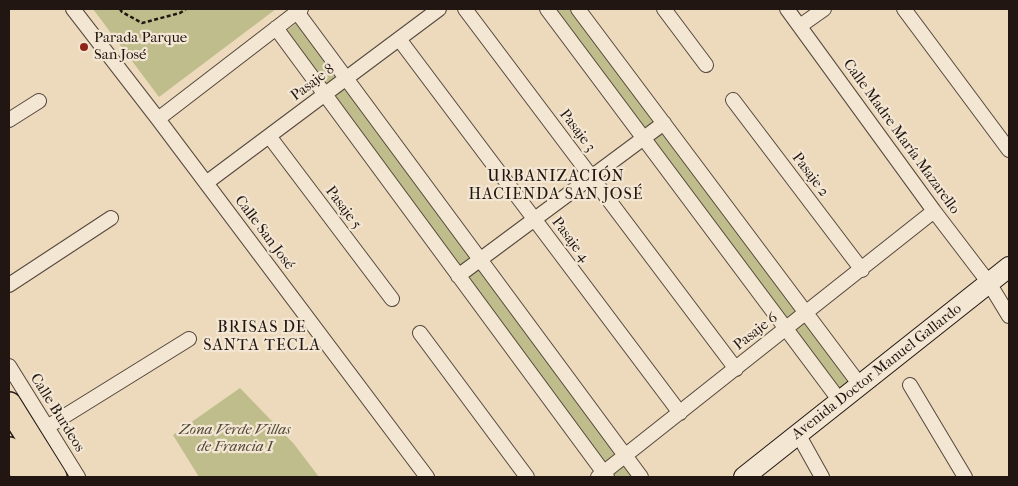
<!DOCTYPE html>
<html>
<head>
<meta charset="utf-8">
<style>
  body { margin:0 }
  #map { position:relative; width:1018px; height:486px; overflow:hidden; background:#edd9bc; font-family:"IM FELL French Canon",serif }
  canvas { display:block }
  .frame { position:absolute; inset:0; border:10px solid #211611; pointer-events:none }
</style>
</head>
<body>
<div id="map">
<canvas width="1018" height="486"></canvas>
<div class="frame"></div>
</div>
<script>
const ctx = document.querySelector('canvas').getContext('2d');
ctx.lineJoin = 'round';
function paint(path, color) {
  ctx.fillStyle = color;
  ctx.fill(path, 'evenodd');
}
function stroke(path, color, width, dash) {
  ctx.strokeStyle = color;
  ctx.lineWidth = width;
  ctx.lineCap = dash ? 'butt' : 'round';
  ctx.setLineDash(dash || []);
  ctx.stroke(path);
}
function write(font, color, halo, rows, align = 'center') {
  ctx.font = font + ' "IM FELL French Canon",serif';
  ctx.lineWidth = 4.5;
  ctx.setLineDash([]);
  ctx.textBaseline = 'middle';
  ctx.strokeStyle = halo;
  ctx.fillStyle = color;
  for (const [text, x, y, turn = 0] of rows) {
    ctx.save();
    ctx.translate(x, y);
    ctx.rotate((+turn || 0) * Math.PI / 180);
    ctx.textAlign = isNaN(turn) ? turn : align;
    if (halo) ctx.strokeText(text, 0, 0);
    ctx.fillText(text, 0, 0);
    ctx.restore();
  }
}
const green = new Path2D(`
  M 93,9 L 276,9 L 159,97 Z
  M 547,9 L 578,9 L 854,378 L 834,394 Z
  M 302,19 L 641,477 L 607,477 L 281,35 Z
  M 240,388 L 294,444 L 319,477 L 199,477 L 173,435 Z`);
const path = new Path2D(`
  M 120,9 L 122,12 L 142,23 L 180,13 L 186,9`);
const street = new Path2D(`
  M 73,9 L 158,119 L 427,477
  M 465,9 L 736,369
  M 547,9 L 840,401
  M 578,9 L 860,385
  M 664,9 L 706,65
  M 787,9 L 934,211 L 989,283 L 1009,316
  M 904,9 L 1009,150
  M 297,12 L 641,477
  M 800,26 L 824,9
  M 276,28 L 607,477
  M 399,39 L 680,413
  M 733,100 L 862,270
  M 158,119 L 301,9
  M 9,120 L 39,101
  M 269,136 L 392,299
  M 206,183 L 439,9
  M 458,276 L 664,123
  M 9,285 L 111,218
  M 420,333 L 527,477
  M 9,366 L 78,477
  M 910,385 L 965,477
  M 47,427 L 189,339
  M 798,434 L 822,477
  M 598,477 L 934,211`);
const secondary = new Path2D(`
  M 744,477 L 1009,267`);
const highway = new Path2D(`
  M 9,405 L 54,477
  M 9,450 L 26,477`);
const markers = [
  [84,47,5,"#8f2418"]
];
const poiNames = [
  ["Parada Parque",94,38],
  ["San José",94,55]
];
const streetNames = [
  ["Pasaje 8",313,83,-37],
  ["Pasaje 3",577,131,53],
  ["Calle Madre María Mazarello",901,137,54],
  ["Pasaje 2",810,175,53],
  ["Pasaje 5",343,208,53],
  ["Calle San José",264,233,53],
  ["Pasaje 4",570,240,53],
  ["Pasaje 6",756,332,-38],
  ["Avenida Doctor Manuel Gallardo",877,372,-38],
  ["Calle Burdeos",57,413,58]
];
const parkNames = [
  ["Zona Verde Villas",235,430],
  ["de Francia I",235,447]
];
const neighbourhoodNames = [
  ["URBANIZACIÓN",556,177],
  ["HACIENDA SAN JOSÉ",556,195],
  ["BRISAS DE",262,328],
  ["SANTA TECLA",262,346]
];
paint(green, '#bfbd8c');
stroke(street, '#54473c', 16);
stroke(secondary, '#211611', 22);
stroke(highway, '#211611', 28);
stroke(path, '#211611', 2.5, [4, 2.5]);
stroke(street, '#f3e6d3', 14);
stroke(secondary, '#f3e6d3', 20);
stroke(highway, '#edd9bc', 25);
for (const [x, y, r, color] of markers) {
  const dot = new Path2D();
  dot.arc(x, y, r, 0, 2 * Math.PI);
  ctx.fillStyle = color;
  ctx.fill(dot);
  stroke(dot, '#f3e6d3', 2);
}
write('15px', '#211611', '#f3e6d3', poiNames, 'left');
write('15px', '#211611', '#f3e6d3', streetNames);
write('italic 15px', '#504836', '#f3e6d3', parkNames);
ctx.letterSpacing = '1px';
write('16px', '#211611', '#f3e6d3', neighbourhoodNames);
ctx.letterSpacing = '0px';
</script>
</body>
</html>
